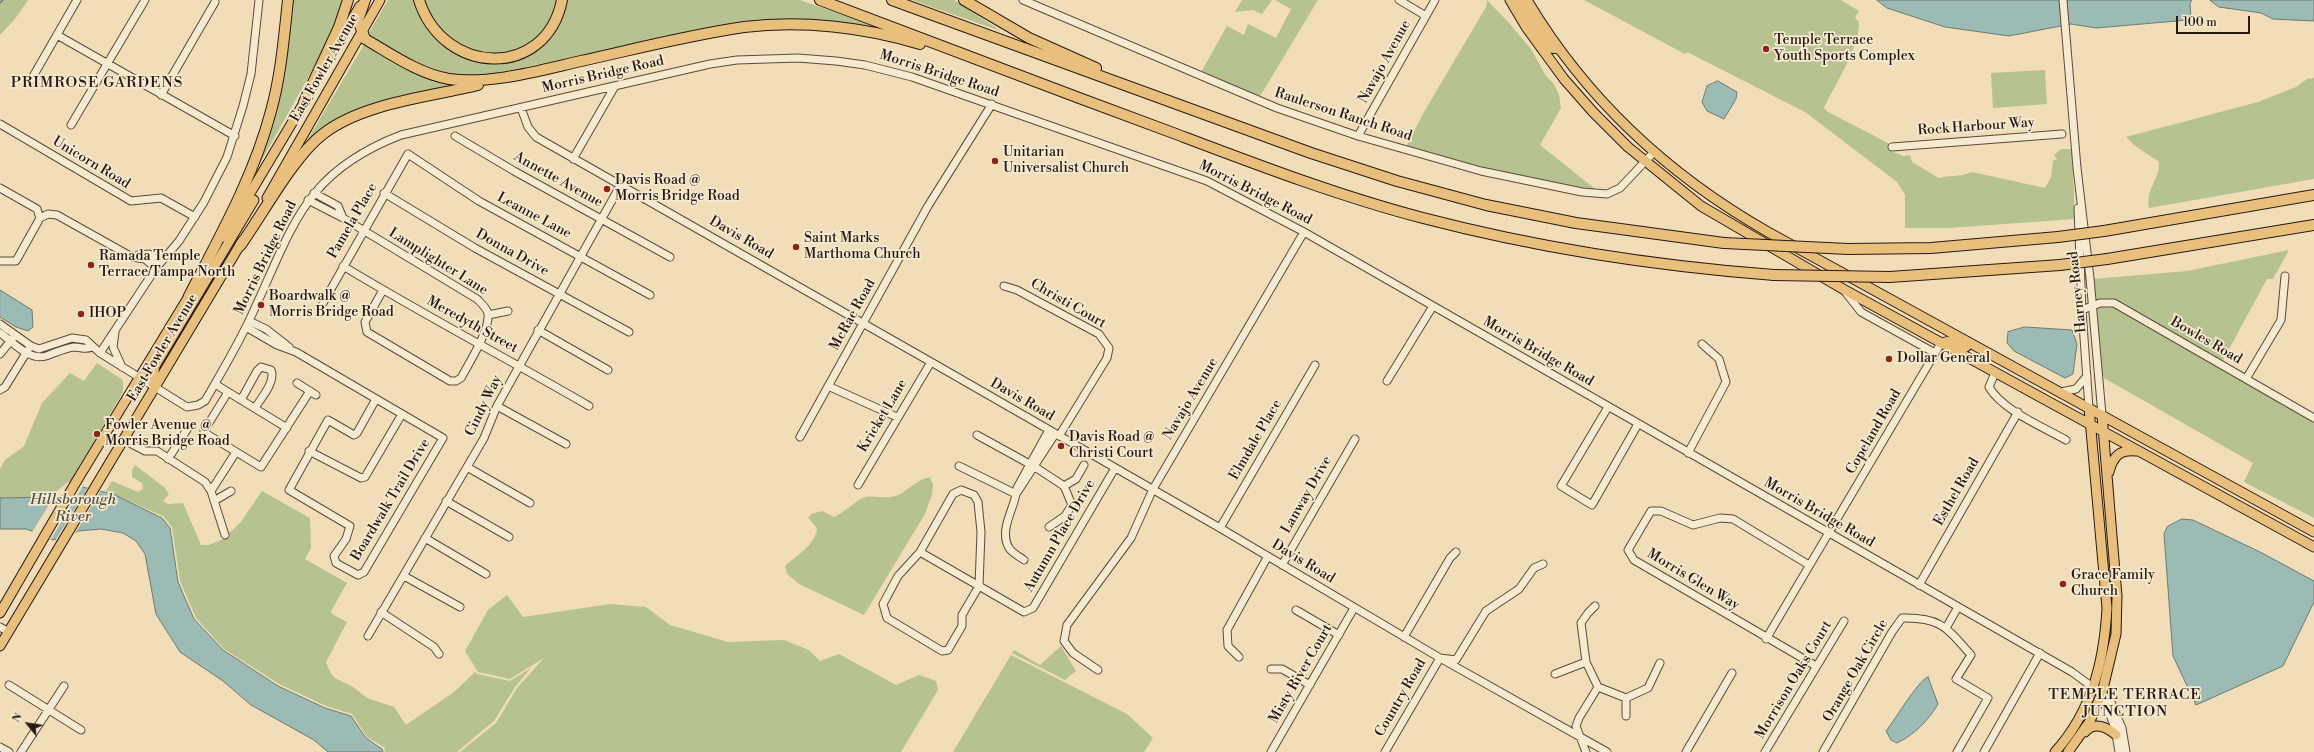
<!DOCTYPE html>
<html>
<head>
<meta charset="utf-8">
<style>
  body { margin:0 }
  #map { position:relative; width:2314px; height:752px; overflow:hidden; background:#f1deb8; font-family:"Libre Bodoni",serif }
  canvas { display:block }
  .north { position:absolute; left:8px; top:704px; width:40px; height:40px; -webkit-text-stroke:3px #f6ead1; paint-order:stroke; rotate:300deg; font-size:11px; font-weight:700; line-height:16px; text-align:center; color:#291812 }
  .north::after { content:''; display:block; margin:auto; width:14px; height:18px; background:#291812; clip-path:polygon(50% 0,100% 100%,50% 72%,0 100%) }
  .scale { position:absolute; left:2176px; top:16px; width:74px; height:18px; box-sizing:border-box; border:2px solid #291812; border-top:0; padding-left:5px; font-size:12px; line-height:14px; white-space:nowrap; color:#291812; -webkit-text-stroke:3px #f6ead1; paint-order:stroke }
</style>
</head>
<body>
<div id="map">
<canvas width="2314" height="752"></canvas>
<div class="north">N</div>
<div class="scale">100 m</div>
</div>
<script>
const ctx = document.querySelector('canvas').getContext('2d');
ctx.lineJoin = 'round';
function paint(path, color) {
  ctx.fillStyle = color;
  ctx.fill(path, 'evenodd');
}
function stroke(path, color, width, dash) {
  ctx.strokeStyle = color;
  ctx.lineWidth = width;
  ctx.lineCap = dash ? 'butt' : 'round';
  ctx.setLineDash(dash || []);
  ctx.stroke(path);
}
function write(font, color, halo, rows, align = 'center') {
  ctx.font = font + ' "Libre Bodoni",serif';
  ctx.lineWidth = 3.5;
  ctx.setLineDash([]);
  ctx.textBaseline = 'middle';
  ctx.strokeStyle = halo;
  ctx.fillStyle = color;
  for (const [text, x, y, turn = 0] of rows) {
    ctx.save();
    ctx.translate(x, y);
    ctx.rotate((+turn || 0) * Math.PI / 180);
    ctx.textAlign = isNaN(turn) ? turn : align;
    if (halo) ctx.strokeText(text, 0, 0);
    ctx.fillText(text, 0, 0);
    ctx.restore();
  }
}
const green = new Path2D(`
  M 0,0 L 28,0 L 15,19 L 0,35 Z
  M 291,0 L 345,0 L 332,35 L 259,165 L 257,164 Z
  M 388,0 L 416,0 L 422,16 L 475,59 L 536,46 L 564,0 L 800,0 L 882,29 L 713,28 L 472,78 L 437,75 L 367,36 Z
  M 422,0 L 559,0 L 554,16 L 535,41 L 515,52 L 483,56 L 444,38 Z
  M 912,0 L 954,0 L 1001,31 L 923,4 Z
  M 1242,0 L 1272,0 L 1262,14 L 1253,10 L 1235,12 Z
  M 1275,0 L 1318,0 L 1259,98 L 1200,74 L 1227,26 L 1244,35 L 1248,24 L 1276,38 L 1291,9 Z
  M 1487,0 L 1510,24 L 1531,49 L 1546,76 L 1554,84 L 1559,95 L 1561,108 L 1540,145 L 1599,192 L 1481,168 L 1406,147 L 1424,112 L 1486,7 Z
  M 1584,0 L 1841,0 L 1859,11 L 1855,18 L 1859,22 C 1860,47 1835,84 1824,108 L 1828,112 L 1888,143 L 1890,151 L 1904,156 L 1910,155 L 1912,162 L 1939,178 C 1951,175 1961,177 1972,172 L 2045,188 L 2051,177 L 2053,161 L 2057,159 L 2054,155 L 2061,149 L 2072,149 L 2075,219 L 1949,228 L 1905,228 L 1905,195 L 1897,182 L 1805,112 L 1687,52 L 1685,54 Z
  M 365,43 L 463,86 L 364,109 L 302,149 Z
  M 2045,70 L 2047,104 L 1993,108 L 1991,73 Z
  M 2314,78 L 2314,179 L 2149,208 C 2145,190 2160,179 2159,162 L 2134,145 L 2126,137 L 2258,102 L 2296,87 L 2307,79 Z
  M 2289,250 L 2273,279 L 2267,279 L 2222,362 L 2115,301 L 2095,302 L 2093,279 L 2187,271 Z
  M 2101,306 L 2113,306 L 2314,421 L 2314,518 L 2244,482 L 2253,463 L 2104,378 L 2101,365 L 2096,307 Z
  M 97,363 L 123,380 L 123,392 L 69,484 L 52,497 L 0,498 L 0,469 L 5,460 L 24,446 L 42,403 L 70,373 L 84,381 Z
  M 135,465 L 164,487 L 169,494 L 163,501 L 168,504 L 183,503 L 201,545 L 209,545 L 228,537 L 227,535 L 240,523 L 262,491 L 310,518 L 311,548 L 305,559 L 347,583 L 331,611 L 332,614 L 347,622 L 326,662 L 330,672 L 335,678 L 353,687 L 367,698 L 394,707 L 406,725 L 454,692 L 475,672 L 477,674 L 510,681 L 531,668 L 515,687 L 494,721 L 457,752 L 385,752 L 384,747 L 367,737 L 352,714 L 326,706 L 279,684 L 224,649 L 196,618 L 180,581 L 172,527 L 163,516 L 106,491 L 112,481 L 138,492 L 143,489 L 142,483 L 132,477 L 132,470 Z
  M 930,477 L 933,485 L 932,494 L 925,514 L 864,615 L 799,584 L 787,574 L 785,566 C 798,554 815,546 817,528 L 808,518 L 811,514 L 822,511 L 834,517 C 846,512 856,499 866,497 C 876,495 888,500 898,495 C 911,489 915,480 930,477 Z
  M 507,595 L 523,617 L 610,604 L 646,607 L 670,625 L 728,642 L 784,640 L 809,650 L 820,661 L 839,654 L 896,685 L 919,675 L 936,681 L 938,690 L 901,752 L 460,752 L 496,723 L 517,688 L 544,658 L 510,679 L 478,672 L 465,651 L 488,610 Z
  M 1061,646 L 1076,671 L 1065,680 L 1012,653 L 1014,650 L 1040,665 Z
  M 1011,655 L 1127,714 L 1153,738 L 1144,752 L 953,752 Z`);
const water = new Path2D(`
  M 1877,0 L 2192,0 L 2190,3 L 2191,17 L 2188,20 L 2096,28 L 2071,24 L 2009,36 L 1945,27 L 1887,8 Z
  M 2210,0 L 2314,0 L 2314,21 L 2273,19 L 2261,13 L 2219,7 Z
  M 1718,81 L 1737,92 L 1736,99 L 1724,119 L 1707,111 L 1702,102 L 1707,86 Z
  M 0,290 L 32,310 L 33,327 L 28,331 L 16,327 L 0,317 Z
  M 2025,327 L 2072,330 L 2077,344 L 2073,374 L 2065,378 L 2014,351 L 2007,343 L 2008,332 Z
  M 69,484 L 113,494 L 162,518 L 170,528 L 178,582 L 194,619 L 223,650 L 278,686 L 325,708 L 351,716 L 366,738 L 382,749 L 383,752 L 328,752 L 314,740 L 251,705 L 223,681 L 180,652 L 156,614 L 145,554 L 136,541 L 123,533 L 101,529 L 78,531 L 65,540 L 36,539 L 32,531 L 26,529 L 0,529 L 0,498 L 52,497 Z
  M 2182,519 L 2193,520 L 2260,552 L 2314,581 L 2314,602 L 2283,666 L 2196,705 L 2173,656 L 2164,534 L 2167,527 Z
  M 1928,677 L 1938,704 C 1929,720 1914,735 1897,743 L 1891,740 L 1886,731 C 1895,720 1919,679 1928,677 Z`);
const pier = new Path2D(`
  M 68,482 L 83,486 L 50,541 L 34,541 L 31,534 L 58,490 Z
  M 88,487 L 101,490 L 73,537 L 66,541 L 55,541 Z`);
const stream = new Path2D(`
  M 0,3 L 3,0`);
const minor = new Path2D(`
  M 1023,0 L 1277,108 L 1358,136 L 1481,171 L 1582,192 L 1607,194 L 1620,188 L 1653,153
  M 1399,0 L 1426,16
  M 2063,0 L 2077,168 L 2090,278 L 2102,415
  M 57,35 L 235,136
  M 31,80 L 77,0
  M 161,95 L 215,2
  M 521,108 L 528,127 L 536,137 L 931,362 L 1220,528 L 1440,658 L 1607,752
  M 0,124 L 131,201 L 161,198 L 195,217
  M 71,125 L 145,0
  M 455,136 L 514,171 L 670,257
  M 1358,136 L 1435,0
  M 1892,147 L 2062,134
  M 573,159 L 615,86
  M 0,188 L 37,209 L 40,218 L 16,261 L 0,261
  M 314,193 L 338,206 L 343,218
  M 384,193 L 475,248 L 629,332
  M 308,200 L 343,218 L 477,299 C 482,304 487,308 488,314 C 490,330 469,363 461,378 L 456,381 L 450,381 L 367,332 L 365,322 L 383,290
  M 2078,208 L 2082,310 L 2089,408
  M 40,218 L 48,214 L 57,215 L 132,257 L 145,259 L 156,268
  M 138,255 L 149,254 L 160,263
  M 343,266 C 424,315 508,359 589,406
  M 1004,286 L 1017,290 L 1099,334 L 1109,348 L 1107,358 L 1059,436
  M 1843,289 L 1861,312 L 1935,353
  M 323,303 L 408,154 L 479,201 L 650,295
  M 2082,310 L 2100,303 L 2114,303 L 2314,418
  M 488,315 L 508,311
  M 249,321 L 266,329 L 289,347
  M 0,324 L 31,346 L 39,349 L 72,338 L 86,340 L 100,353 L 187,407 L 198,405 L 205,401 C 222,371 240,342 254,310 C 294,224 305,172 401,135 L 710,64 L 737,60 L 798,58 L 836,61 L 865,65 L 912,77 L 1207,181 L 1304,232 L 2072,672 L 2110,700 L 2122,728 L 2126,752
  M 246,327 L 277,345 L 296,352 L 443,438 L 364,572 L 358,575 L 336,563 L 334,556 L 346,539 L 350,526 L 289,490 L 328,420 L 354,435 L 357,433 L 376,399
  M 538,330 L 608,370
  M 115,332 L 113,347 L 122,367
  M 0,333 C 13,342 29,361 46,356 C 55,353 65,348 74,347 C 81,347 85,350 92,347
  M 100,353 L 156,268 L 179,241 L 204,202 L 227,157 L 243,106 L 251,74 L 259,0
  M 0,354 L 13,338
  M 1995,373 L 1989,387 C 2002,410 2043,427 2066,440
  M 2246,379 L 2281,320 L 2285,276
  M 1387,381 L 1433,306
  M 297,383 L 316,395
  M 215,384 L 287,428
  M 828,386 L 897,417
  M 0,390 L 5,387 L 28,350
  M 228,392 L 204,431 L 205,433 L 261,467 L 310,391
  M 2061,392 L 2076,389 L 2087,376
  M 241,400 L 257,371 L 261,367 L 271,370 C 276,382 261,398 255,408
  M 497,406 L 566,444
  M 1608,407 L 1561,486 L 1592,505 L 1638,424
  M 977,435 L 1035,467 L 1064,486
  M 800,437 L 928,206 L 992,104
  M 124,440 L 145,451 L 157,451 L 205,482 L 211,491 L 225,535
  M 309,451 L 361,478 L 365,477 L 402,414
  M 1688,453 L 1726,382 L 1719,359 L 1702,344
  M 168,459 L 188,428
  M 959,466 L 1016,494
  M 467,467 L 530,503
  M 858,485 L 931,362
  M 1064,486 L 1076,479 L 1084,465
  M 961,490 L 974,495 L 978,502 L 981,532 L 979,586 L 962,615 L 962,626 L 948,650 L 942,651 L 887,618 L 883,604 L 898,576 L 920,552 L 953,494 Z
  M 211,491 L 236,452
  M 1016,494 L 1055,434
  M 214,501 L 231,491
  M 446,501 L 509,537
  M 1049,527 L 1065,516 L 1072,505 L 1064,486
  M 1220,528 L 1315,365
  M 425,538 L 486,574
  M 920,552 L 1024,612 L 1033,608 L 1115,468
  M 1024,560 C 1020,557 1012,553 1009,548 C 998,529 1016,507 1017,488 L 1049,430
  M 1282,565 L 1355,439
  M 1809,565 L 1733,519 L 1720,518 L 1693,525 L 1661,511 L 1651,511 L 1628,550 L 1634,560 L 1816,666
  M 404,576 L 460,607
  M 1919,585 L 2018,412
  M 1595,606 L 1588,613 L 1581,623 L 1586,662 L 1598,687 L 1626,698 L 1648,688 L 1660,663
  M 1296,610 L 1339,635
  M 381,612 L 434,647 L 439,654
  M 0,627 L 9,632
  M 1946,628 L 1958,607
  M 368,636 L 484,438 L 497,406 L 620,186
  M 1404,637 L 1450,558 L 1456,552
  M 1766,639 L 1941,343
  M 1239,657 L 1228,646 L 1227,630 L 1268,556
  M 1271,669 L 1282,669 L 1310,685
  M 1098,670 L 1073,653 L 1064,641 L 1067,625 L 1131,538 L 1153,489 L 1304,232
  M 1555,674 L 1586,662
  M 9,685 L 81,730
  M 2102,694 L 2115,728 L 2119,752
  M 1626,698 L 1626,716
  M 0,747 L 9,752
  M 21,752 L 64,686
  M 1271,752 L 1354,608
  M 1385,752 L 1440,658 L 1456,660 L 1486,611 L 1519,589 L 1534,568 L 1543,564
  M 1586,752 L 1576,726 L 1579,718 L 1598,687
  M 1686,752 L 1732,673
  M 1765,752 L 1844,621
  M 1823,752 L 1892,632 L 1902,618 C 1941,617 1947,628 1971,655 L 1956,679 L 1988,698 L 1957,752
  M 1984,752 L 2040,653`);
const major = new Path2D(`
  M 1510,0 L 1526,27 L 1564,79 L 1593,112 L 1628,147 L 1701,206 L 1843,289 L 2314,547
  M 1517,0 L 1550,48 L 1559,49
  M 1527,0 C 1586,99 1668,175 1768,232 L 2314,532
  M 325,66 L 360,6
  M 267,198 L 380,0
  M 224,237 L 308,96
  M 1941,343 L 1950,341 L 1966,347
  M 155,388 L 152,380 L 155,366 L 254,200
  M 2109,472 C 2113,457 2119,449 2136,451
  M 0,613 L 76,482 L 192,291
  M 0,646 L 243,240
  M 2085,732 C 2094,721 2107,727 2116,735
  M 2055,752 C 2092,711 2104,662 2107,608 L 2089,408
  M 2068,752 L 2090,721 L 2102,693 L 2116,634 L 2117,596 L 2102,415`);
const highway = new Path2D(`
  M 365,0 L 358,20 L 365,39 C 391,54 419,74 449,79 C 489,85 541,70 581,61 C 635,49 689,35 744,27 C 802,20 864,27 920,44
  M 419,0 C 443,76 546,80 562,0
  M 820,0 C 938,45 1057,90 1176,134 C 1258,165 1339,196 1423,218 C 1538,248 1655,266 1774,275
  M 892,0 L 1311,153 L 1397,181 L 1486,205 L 1576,223 L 1724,243
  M 964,0 L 1029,38 L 1096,68
  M 304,102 L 339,27 L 348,0
  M 2104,231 L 2314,195
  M 240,246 C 263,214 293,157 323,134 C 362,103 430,97 478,85
  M 1848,249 L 1931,248 L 2058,237
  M 2107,259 L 2314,225
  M 1890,277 L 2060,265
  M 189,296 C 220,236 254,176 271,111 C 281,75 284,37 288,0`);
const highwayBridge = new Path2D(`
  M 2058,237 L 2104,231
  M 1724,243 L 1848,249
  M 2060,265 L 2107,259
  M 1774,275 L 1890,277`);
const markers = [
  [1766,49,4,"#8f2418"],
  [995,161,4,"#8f2418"],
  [607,189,4,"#8f2418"],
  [796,247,4,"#8f2418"],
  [91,265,4,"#8f2418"],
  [261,305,4,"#8f2418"],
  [81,314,4,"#8f2418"],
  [1889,359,4,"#8f2418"],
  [97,434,4,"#8f2418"],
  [1061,446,4,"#8f2418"],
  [2063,584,4,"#8f2418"]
];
const poiNames = [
  ["Temple Terrace",1774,41],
  ["Youth Sports Complex",1774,57],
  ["Unitarian",1003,153],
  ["Universalist Church",1003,169],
  ["Davis Road @",615,181],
  ["Morris Bridge Road",615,197],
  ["Saint Marks",804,239],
  ["Marthoma Church",804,255],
  ["Ramada Temple",99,257],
  ["Terrace/Tampa North",99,273],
  ["Boardwalk @",269,297],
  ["Morris Bridge Road",269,313],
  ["IHOP",89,314],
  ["Dollar General",1897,359],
  ["Fowler Avenue @",105,426],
  ["Morris Bridge Road",105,442],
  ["Davis Road @",1069,438],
  ["Christi Court",1069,454],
  ["Grace Family",2071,576],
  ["Church",2071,592]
];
const streetNames = [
  ["Navajo Avenue",1385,62,-61],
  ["East Fowler Avenue",325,68,-60],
  ["Morris Bridge Road",939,74,18],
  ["Morris Bridge Road",603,75,-13],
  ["Raulerson Ranch Road",1343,115,18],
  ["Rock Harbour Way",1976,127,-4],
  ["Unicorn Road",91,163,31],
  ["Annette Avenue",558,180,29],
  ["Morris Bridge Road",1255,193,27],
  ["Leanne Lane",534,216,28],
  ["Pamela Place",353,221,-60],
  ["Davis Road",741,238,30],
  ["Donna Drive",512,253,29],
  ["Morris Bridge Road",266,258,-64],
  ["Lamplighter Lane",438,262,32],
  ["Harney Road",2078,292,-96],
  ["Christi Court",1068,304,30],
  ["McRae Road",853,315,-61],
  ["Meredyth Street",472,325,29],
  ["Bowles Road",2206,341,30],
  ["East Fowler Avenue",163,348,-59],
  ["Morris Bridge Road",1538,352,30],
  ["Navajo Avenue",1191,399,-59],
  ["Davis Road",1022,400,30],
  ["Cindy Way",484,406,-64],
  ["Kricket Lane",883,416,-59],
  ["Copeland Road",1874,432,-60],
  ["Elmdale Place",1256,440,-60],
  ["Esthel Road",1957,492,-60],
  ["Lanway Drive",1307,495,-60],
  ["Boardwalk Trail Drive",391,500,-59],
  ["Morris Bridge Road",1819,513,30],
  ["Autumn Place Drive",1060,536,-60],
  ["Davis Road",1303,562,31],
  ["Morris Glen Way",1693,580,31],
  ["Orange Oak Circle",1856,671,-60],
  ["Misty River Court",1301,674,-60],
  ["Morrison Oaks Court",1794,680,-59],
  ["Country Road",1401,698,-60]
];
const neighbourhoodNames = [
  ["PRIMROSE GARDENS",97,83],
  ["TEMPLE TERRACE",2125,695],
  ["JUNCTION",2125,712]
];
const waterNames = [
  ["Hillsborough",73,500],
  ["River",73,517]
];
paint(green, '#b7c291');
paint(water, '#9bbbb4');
stroke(water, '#6d7a73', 1);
paint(pier, '#f1deb8');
stroke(stream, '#6d7a73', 1.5);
stroke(minor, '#5b4a3c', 9);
stroke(major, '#291812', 11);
stroke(highway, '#291812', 12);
stroke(minor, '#f6ead1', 7);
stroke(major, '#e8bf7c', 9);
stroke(highway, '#e8bf7c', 10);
stroke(highwayBridge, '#291812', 12, []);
stroke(highwayBridge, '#e8bf7c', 10);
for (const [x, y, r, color] of markers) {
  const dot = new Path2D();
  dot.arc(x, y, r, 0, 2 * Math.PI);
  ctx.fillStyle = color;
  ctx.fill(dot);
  stroke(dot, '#f6ead1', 1.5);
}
write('14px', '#291812', '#f6ead1', poiNames, 'left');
write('14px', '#291812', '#f6ead1', streetNames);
ctx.letterSpacing = '1px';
write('15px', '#291812', '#f6ead1', neighbourhoodNames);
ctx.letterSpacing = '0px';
write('italic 15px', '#51514b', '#f6ead1', waterNames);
</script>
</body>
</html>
